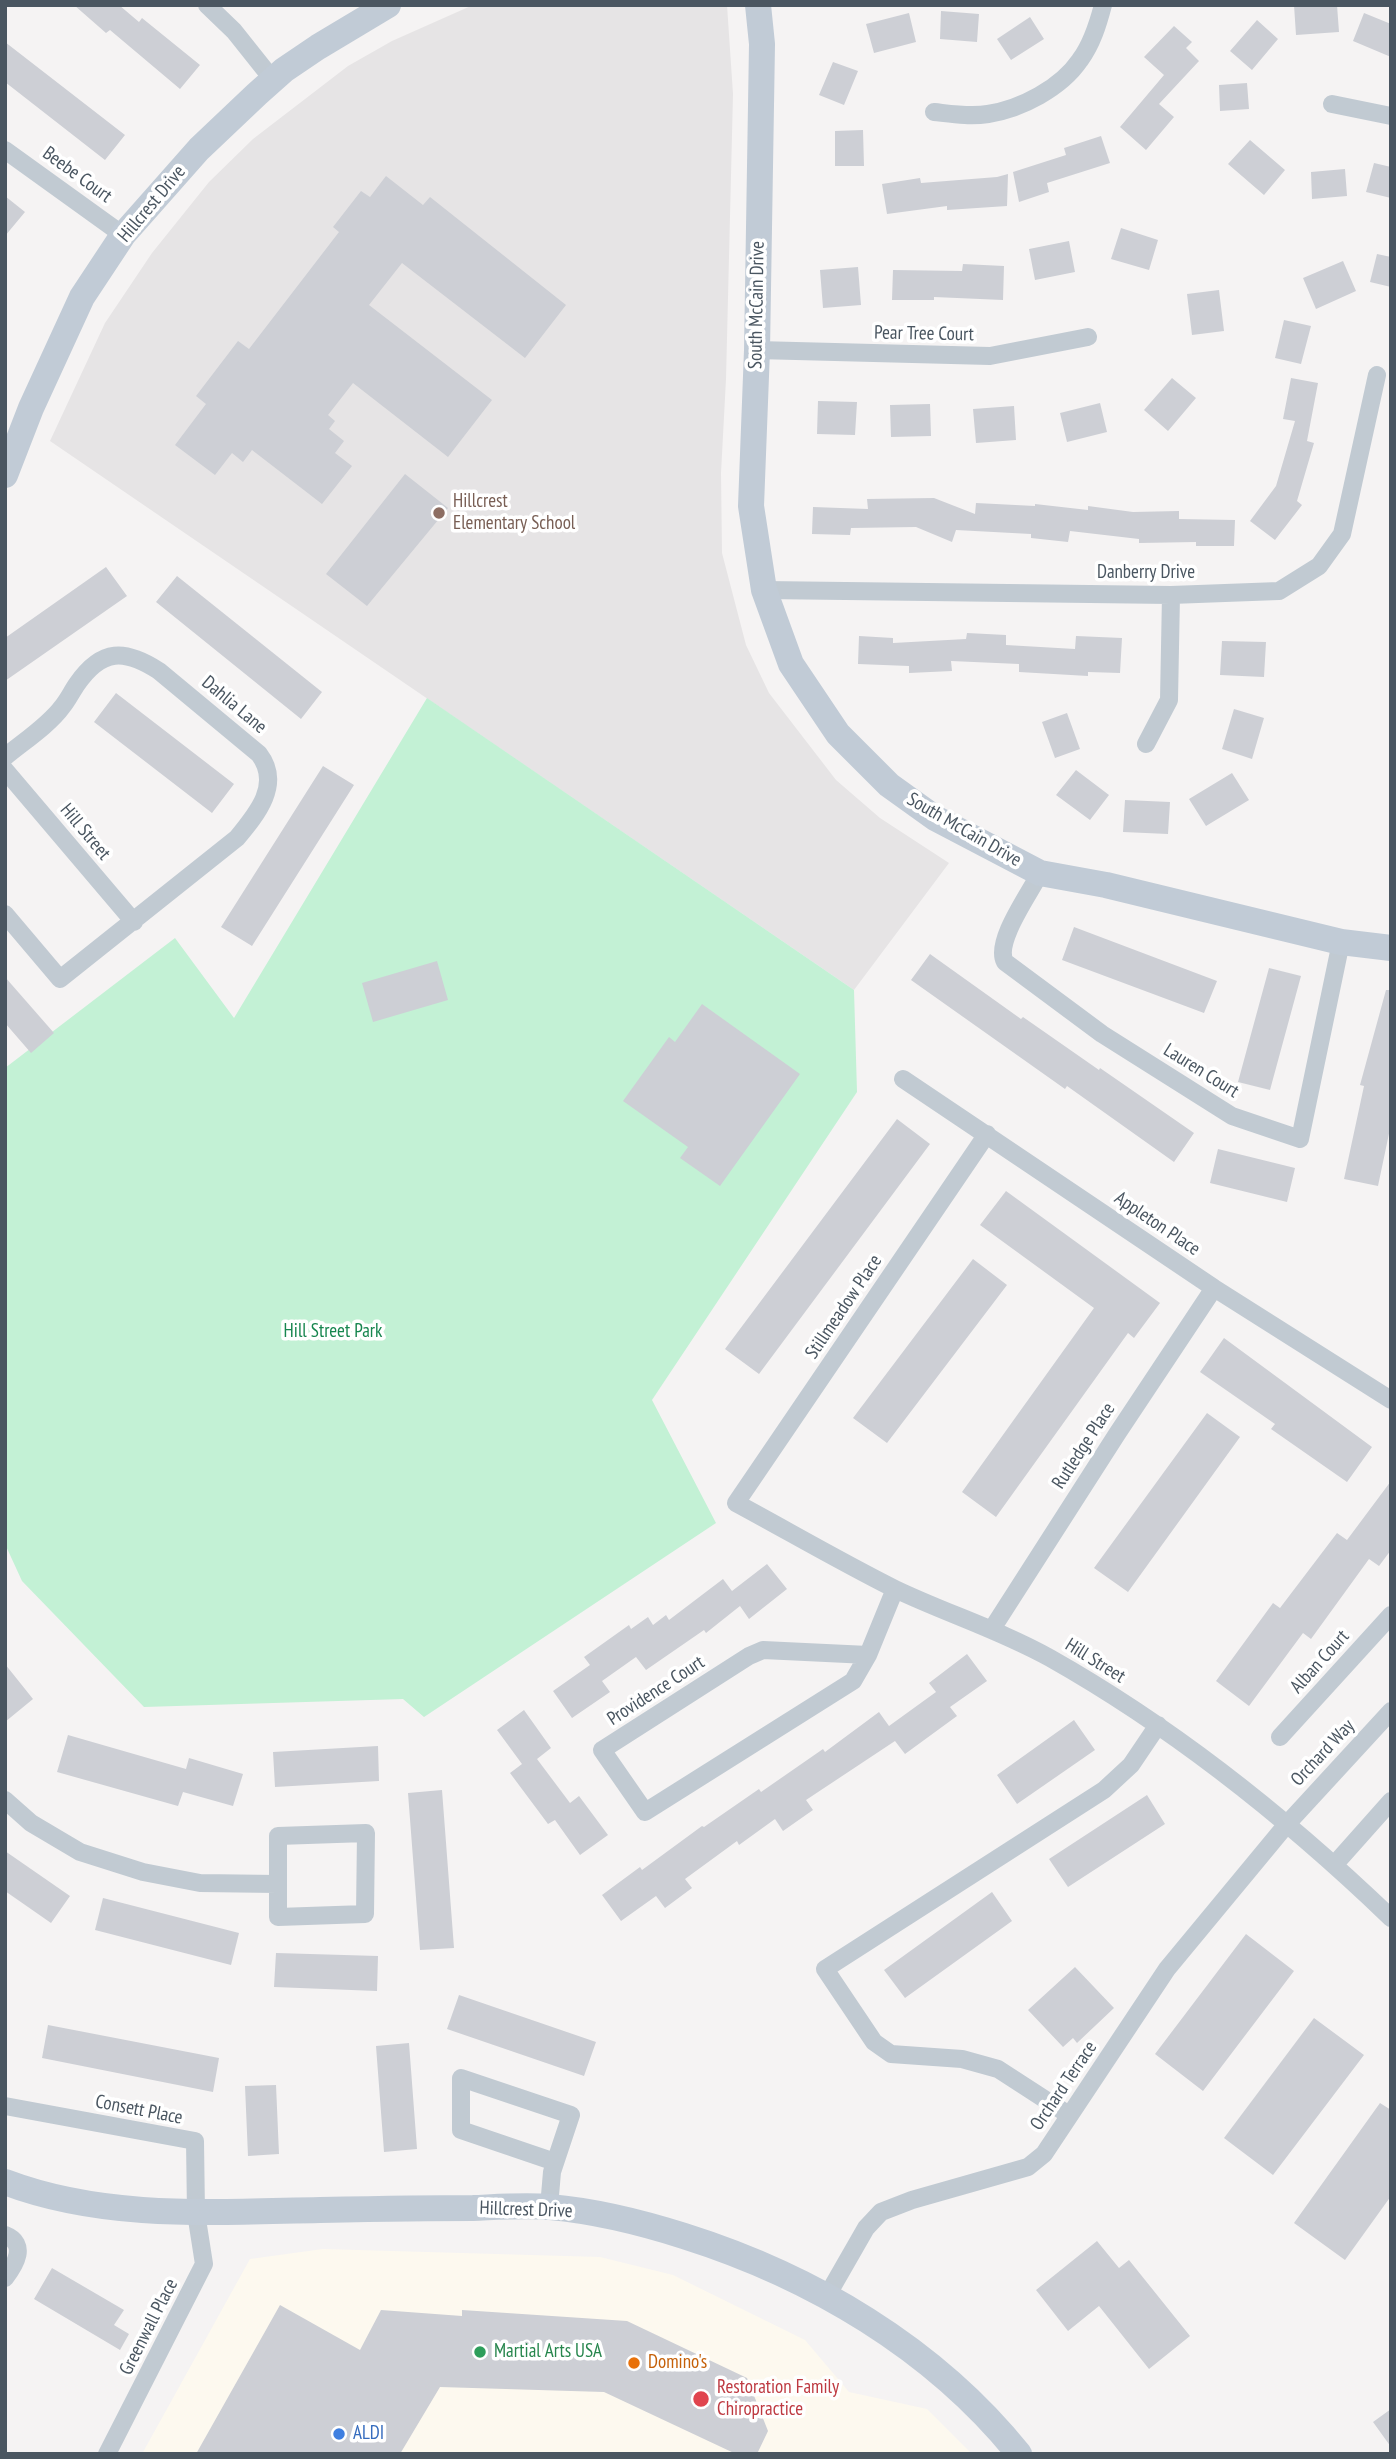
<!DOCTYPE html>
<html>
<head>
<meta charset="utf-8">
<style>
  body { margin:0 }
  #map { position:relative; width:1396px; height:2459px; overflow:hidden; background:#f5f3f3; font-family:"PT Sans Narrow",sans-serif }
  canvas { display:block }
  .frame { position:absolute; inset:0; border:7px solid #4a5661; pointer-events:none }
</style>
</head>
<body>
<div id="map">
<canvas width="1396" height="2459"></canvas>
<div class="frame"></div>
</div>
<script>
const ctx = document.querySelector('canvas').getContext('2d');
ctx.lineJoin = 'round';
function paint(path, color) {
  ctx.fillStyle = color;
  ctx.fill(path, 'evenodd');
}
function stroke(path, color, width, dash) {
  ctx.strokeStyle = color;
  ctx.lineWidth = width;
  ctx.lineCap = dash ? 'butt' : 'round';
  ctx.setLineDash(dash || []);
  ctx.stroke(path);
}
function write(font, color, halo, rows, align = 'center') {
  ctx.font = font + ' "PT Sans Narrow",sans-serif';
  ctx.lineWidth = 7;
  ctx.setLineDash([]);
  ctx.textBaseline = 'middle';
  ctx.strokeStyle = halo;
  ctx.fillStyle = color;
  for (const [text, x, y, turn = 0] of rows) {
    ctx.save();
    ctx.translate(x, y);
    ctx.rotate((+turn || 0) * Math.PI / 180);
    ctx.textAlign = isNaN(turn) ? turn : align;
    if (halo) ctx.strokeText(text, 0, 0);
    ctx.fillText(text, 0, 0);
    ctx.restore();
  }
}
const commercial = new Path2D(`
  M 323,2249 L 600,2257 L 673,2275 L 805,2340 L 849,2392 L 927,2409 L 972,2454 L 142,2454 L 250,2259 Z`);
const education = new Path2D(`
  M 473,5 L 727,5 L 733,94 L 726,379 L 721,473 L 722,553 L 746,645 L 769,693 L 836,780 L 880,818 L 949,863 L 854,990 L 50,441 L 105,323 L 152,253 L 209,182 L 253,139 L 348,66 L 392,41 Z`);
const green = new Path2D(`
  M 427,698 L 854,990 L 857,1092 L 652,1400 L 716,1523 L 424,1717 L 403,1699 L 144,1707 L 22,1581 L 5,1544 L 5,1068 L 175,938 L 234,1018 Z`);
const building = new Path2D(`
  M 74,5 L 119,5 L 139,22 L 142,18 L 200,65 L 180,89 L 110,30 L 106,33 Z
  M 1294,5 L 1337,5 L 1339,32 L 1296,35 Z
  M 941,11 L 979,14 L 977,42 L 940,39 Z
  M 909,13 L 916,42 L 874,53 L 866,24 Z
  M 1364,13 L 1391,24 L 1391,57 L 1353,41 Z
  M 1030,17 L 1044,39 L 1011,60 L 997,39 Z
  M 1257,20 L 1278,39 L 1252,70 L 1230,51 Z
  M 1174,26 L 1192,42 L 1186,48 L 1199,61 L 1159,104 L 1174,117 L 1146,150 L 1120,127 L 1164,75 L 1144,57 Z
  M 5,42 L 125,135 L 105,160 L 5,82 Z
  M 833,62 L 858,71 L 844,105 L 819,95 Z
  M 1247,83 L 1249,109 L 1220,111 L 1219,85 Z
  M 863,130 L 864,166 L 835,166 L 835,131 Z
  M 1101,136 L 1110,163 L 1047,183 L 1049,192 L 1019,202 L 1013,172 L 1066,155 L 1064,148 Z
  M 1250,140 L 1285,170 L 1264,195 L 1228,164 Z
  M 1374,163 L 1391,167 L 1391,198 L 1366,192 Z
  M 1345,169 L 1347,196 L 1312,199 L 1311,172 Z
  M 1008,174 L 1007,206 L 947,210 L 947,206 L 887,214 L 882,184 L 920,178 L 921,183 L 997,177 Z
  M 386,176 L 423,205 L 430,197 L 566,305 L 525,358 L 402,263 L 369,305 L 492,400 L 448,457 L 353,383 L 328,415 L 335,421 L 329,429 L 344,441 L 335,453 L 352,466 L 322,504 L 252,450 L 243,462 L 232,453 L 215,475 L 175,445 L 206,404 L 196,396 L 238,341 L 249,349 L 339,232 L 333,227 L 361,191 L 370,197 Z
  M 5,196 L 25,212 L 5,236 Z
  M 1121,228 L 1158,240 L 1149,270 L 1111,259 Z
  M 1069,241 L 1075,272 L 1035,280 L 1029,249 Z
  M 1377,254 L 1391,257 L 1391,287 L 1370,282 Z
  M 1343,261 L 1356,291 L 1316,309 L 1303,278 Z
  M 963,264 L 1004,266 L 1003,300 L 934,297 L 934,300 L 892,300 L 893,270 L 962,271 Z
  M 858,267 L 861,305 L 823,308 L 820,270 Z
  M 1219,290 L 1224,331 L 1192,335 L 1187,294 Z
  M 1284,320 L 1311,326 L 1301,364 L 1275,358 Z
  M 1172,378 L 1196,398 L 1168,431 L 1144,410 Z
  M 1291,378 L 1318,383 L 1307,441 L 1314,443 L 1297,501 L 1302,505 L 1275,540 L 1250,521 L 1276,486 L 1295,421 L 1283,419 Z
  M 818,401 L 857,402 L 855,435 L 817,434 Z
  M 1100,403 L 1107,432 L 1067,442 L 1060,413 Z
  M 930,404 L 931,436 L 891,437 L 890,405 Z
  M 1014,406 L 1016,440 L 976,443 L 973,409 Z
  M 405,474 L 448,508 L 367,606 L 326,574 Z
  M 934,498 L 975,514 L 976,503 L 1035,506 L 1035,504 L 1088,510 L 1088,506 L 1133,512 L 1179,511 L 1179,519 L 1235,520 L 1234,546 L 1196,546 L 1196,542 L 1139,543 L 1139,539 L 1070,531 L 1068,542 L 1031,538 L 1031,534 L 956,530 L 952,542 L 916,527 L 851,528 L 850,535 L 812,534 L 813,507 L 868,509 L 867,499 Z
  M 106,567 L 127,596 L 5,681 L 5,638 Z
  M 177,576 L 322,692 L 301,719 L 156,602 Z
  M 967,633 L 1006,635 L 1006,645 L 1075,649 L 1076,636 L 1122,638 L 1120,673 L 1088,672 L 1088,676 L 1019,672 L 1019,664 L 951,661 L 952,671 L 909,673 L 909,666 L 858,664 L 859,636 L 893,638 L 893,643 L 966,639 Z
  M 1222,641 L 1266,642 L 1264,677 L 1220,675 Z
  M 116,693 L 234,784 L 212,813 L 94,722 Z
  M 1234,709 L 1264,718 L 1252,759 L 1222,749 Z
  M 1067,713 L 1080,749 L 1055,758 L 1042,722 Z
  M 323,766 L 354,785 L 252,946 L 221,927 Z
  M 1076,770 L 1109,795 L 1090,820 L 1056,795 Z
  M 1232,773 L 1249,800 L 1206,826 L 1189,799 Z
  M 1125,800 L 1170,802 L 1168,834 L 1123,832 Z
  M 1074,927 L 1217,981 L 1204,1013 L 1062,960 Z
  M 930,954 L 1021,1019 L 1023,1017 L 1099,1070 L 1100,1068 L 1194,1133 L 1174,1162 L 1067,1086 L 1065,1089 L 911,980 Z
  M 437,961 L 448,1000 L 373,1022 L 362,983 Z
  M 1269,968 L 1301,976 L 1270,1090 L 1238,1082 Z
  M 5,977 L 54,1033 L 31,1053 L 5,1023 Z
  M 1386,990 L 1391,990 L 1391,1124 L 1378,1186 L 1344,1179 L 1364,1086 L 1360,1085 Z
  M 702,1004 L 800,1074 L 720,1186 L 680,1158 L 688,1147 L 623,1101 L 669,1037 L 675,1042 Z
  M 897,1119 L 930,1144 L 759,1374 L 725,1349 Z
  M 1218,1149 L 1295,1168 L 1287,1202 L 1210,1183 Z
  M 1006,1191 L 1160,1303 L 1134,1338 L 1128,1333 L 996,1517 L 962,1492 L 1094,1308 L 980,1225 Z
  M 973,1259 L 1007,1285 L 887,1443 L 853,1418 Z
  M 1224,1338 L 1372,1447 L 1347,1482 L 1271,1429 L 1275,1424 L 1200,1372 Z
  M 1207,1413 L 1240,1437 L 1128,1592 L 1094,1568 Z
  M 1391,1481 L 1391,1550 L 1379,1566 L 1369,1559 L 1311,1639 L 1303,1633 L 1249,1706 L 1216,1681 L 1273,1603 L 1280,1608 L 1337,1533 L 1347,1540 Z
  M 767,1564 L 787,1589 L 749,1619 L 740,1606 L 706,1633 L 704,1630 L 646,1670 L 636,1657 L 602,1681 L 610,1692 L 572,1718 L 553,1691 L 590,1665 L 584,1657 L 629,1625 L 631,1629 L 648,1617 L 653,1625 L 666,1615 L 669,1620 L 723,1579 L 732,1591 Z
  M 967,1654 L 987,1681 L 950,1707 L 957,1716 L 905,1754 L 895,1741 L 806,1800 L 813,1810 L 783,1831 L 775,1819 L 739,1845 L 737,1841 L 685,1879 L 692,1888 L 665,1908 L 656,1896 L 621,1921 L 602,1895 L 640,1867 L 642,1870 L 702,1826 L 704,1827 L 759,1789 L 761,1792 L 823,1749 L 825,1752 L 879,1712 L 889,1726 L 936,1692 L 929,1683 Z
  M 5,1664 L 33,1699 L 5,1722 Z
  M 524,1710 L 551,1748 L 537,1759 L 570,1803 L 579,1796 L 608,1835 L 580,1855 L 555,1820 L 548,1824 L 510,1773 L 522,1764 L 497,1730 Z
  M 1074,1720 L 1095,1750 L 1017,1804 L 997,1775 Z
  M 68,1735 L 186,1769 L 189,1758 L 243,1774 L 233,1806 L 183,1792 L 178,1806 L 57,1772 Z
  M 378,1746 L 379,1781 L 275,1787 L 273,1752 Z
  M 442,1790 L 454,1948 L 420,1950 L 408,1793 Z
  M 1147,1795 L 1165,1824 L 1068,1887 L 1049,1859 Z
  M 5,1851 L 70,1896 L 51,1923 L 5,1891 Z
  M 992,1892 L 1012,1921 L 905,1998 L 884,1970 Z
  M 103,1898 L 239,1933 L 231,1965 L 95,1930 Z
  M 1246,1934 L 1294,1971 L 1203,2091 L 1155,2054 Z
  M 276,1953 L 378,1956 L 377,1991 L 274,1987 Z
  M 1075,1967 L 1114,2008 L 1077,2043 L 1073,2038 L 1063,2047 L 1028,2010 Z
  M 459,1995 L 596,2042 L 584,2076 L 447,2029 Z
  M 1314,2018 L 1364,2055 L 1273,2175 L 1224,2138 Z
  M 48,2025 L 219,2058 L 213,2092 L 42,2058 Z
  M 409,2043 L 417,2149 L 384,2152 L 376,2046 Z
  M 276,2085 L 279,2154 L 248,2156 L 245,2086 Z
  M 1380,2103 L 1391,2110 L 1391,2196 L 1345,2260 L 1294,2223 Z
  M 1097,2241 L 1119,2268 L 1129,2260 L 1190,2336 L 1149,2369 L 1099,2306 L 1068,2331 L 1036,2290 Z
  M 52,2268 L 124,2310 L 114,2325 L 129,2334 L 120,2350 L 34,2299 Z
  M 280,2305 L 360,2350 L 381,2310 L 462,2316 L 462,2310 L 627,2321 L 747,2378 L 768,2431 L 757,2454 L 736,2454 L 604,2392 L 440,2387 L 400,2454 L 196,2454 Z
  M 1391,2409 L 1391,2447 L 1373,2422 Z`);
const street = new Path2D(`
  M 207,5 L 234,31 L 273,80
  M 1332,104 L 1391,116
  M 934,112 C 952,114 970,117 988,114 C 1021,109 1061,88 1080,60 C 1092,44 1098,24 1103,5
  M 5,150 L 123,235
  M 757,350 L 990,356 L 1088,337
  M 764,590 L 1171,595 L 1279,591 L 1319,566 L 1342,534 L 1377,375
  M 1146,744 L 1169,700 L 1171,595
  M 5,757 C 23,742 49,725 62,707 C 68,700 72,691 77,684 C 102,648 125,649 159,671 L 259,754 C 282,784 257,814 237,838 L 60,979 L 5,914
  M 5,770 L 134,922
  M 1040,873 C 1030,893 994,942 1005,962 L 1102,1034 L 1232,1116 L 1300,1139 L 1341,942
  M 903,1079 L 1214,1288 L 1391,1400
  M 987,1134 L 736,1503 C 788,1531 841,1562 895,1589 C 945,1613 1000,1630 1050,1658 C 1174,1728 1288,1819 1391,1918
  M 992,1629 L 1117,1434 L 1214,1288
  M 868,1655 L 853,1681 L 645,1812 L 602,1750 L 749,1656 L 763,1650 L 868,1655 L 895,1589
  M 1280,1737 L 1391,1615
  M 5,1800 L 31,1823 L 80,1852 L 143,1872 L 200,1883 L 277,1884
  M 366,1833 L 365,1914 L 278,1917 L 278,1836 Z
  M 1335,1864 L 1391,1801
  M 5,2106 L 195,2141 L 196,2213 L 204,2264 L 107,2454
  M 1069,2115 L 998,2069 L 962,2059 L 891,2054 L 874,2042 L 825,1969 L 1104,1790 L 1131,1765 L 1158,1725
  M 549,2207 L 552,2172 L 571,2115 L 461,2078 L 461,2130 L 555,2162
  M 5,2235 C 28,2244 15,2265 5,2278
  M 827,2296 L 866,2228 L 881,2212 L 912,2200 L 1028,2167 L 1044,2154 L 1167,1969 L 1287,1824 L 1391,1711`);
const secondary = new Path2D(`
  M 758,5 L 762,44 L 757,350 L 751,506 L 764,590 L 791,664 L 838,734 L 889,785 L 935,818 L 1040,873 L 1106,885 L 1341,942 L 1391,948
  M 5,475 L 31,408 L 82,297 L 123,235 L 199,149 L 257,94 L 284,70 L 318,47 L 388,5
  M 5,2182 C 105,2220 215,2212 320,2210 C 371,2209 422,2208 473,2208 C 498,2207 525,2205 550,2207 C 595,2211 640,2222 684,2236 C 811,2276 934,2348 1019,2454`);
const markers = [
  [439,513,7,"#8d6e63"],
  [480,2352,7,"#2e9e5b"],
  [634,2363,7,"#e8710a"],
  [701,2399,9,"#e0444e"],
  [339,2434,7,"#3f7fe0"]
];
const streetNames = [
  ["Beebe Court",77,175,36],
  ["Hillcrest Drive",152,204,-50],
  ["South McCain Drive",757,305,-89],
  ["Pear Tree Court",924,334,1],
  ["Danberry Drive",1146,573],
  ["Dahlia Lane",234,705,40],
  ["South McCain Drive",964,830,30],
  ["Hill Street",85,832,50],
  ["Lauren Court",1201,1071,32],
  ["Appleton Place",1157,1224,34],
  ["Stillmeadow Place",844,1307,-56],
  ["Rutledge Place",1084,1446,-57],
  ["Hill Street",1095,1661,32],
  ["Alban Court",1320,1662,-48],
  ["Providence Court",656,1691,-33],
  ["Orchard Way",1323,1753,-47],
  ["Orchard Terrace",1064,2086,-56],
  ["Consett Place",139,2110,11],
  ["Hillcrest Drive",526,2210,2],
  ["Greenwall Place",149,2327,-63]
];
const educationNames = [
  ["Hillcrest",453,502],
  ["Elementary School",453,524]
];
const parkNames = [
  ["Hill Street Park",333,1332]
];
const leisureNames = [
  ["Martial Arts USA",494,2352]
];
const foodNames = [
  ["Domino's",648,2363]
];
const healthNames = [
  ["Restoration Family",717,2388],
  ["Chiropractice",717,2410]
];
const shopNames = [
  ["ALDI",353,2434]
];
paint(commercial, '#fdf9ef');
paint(education, '#e6e4e5');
paint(green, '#c3f1d5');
paint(building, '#cdcfd5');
stroke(street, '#c1cad2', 18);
stroke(secondary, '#c1cbd6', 26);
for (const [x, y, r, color] of markers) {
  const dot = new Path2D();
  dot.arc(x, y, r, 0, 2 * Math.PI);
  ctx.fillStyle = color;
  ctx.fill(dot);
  stroke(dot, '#fff', 2.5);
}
write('19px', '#4a5661', '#fff', streetNames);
write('19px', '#785e54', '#fff', educationNames, 'left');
write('19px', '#17864f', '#fff', parkNames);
write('19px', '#27864d', '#fff', leisureNames, 'left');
write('19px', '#c56008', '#fff', foodNames, 'left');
write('19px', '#be3a42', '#fff', healthNames, 'left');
write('19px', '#366cbe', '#fff', shopNames, 'left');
</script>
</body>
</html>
